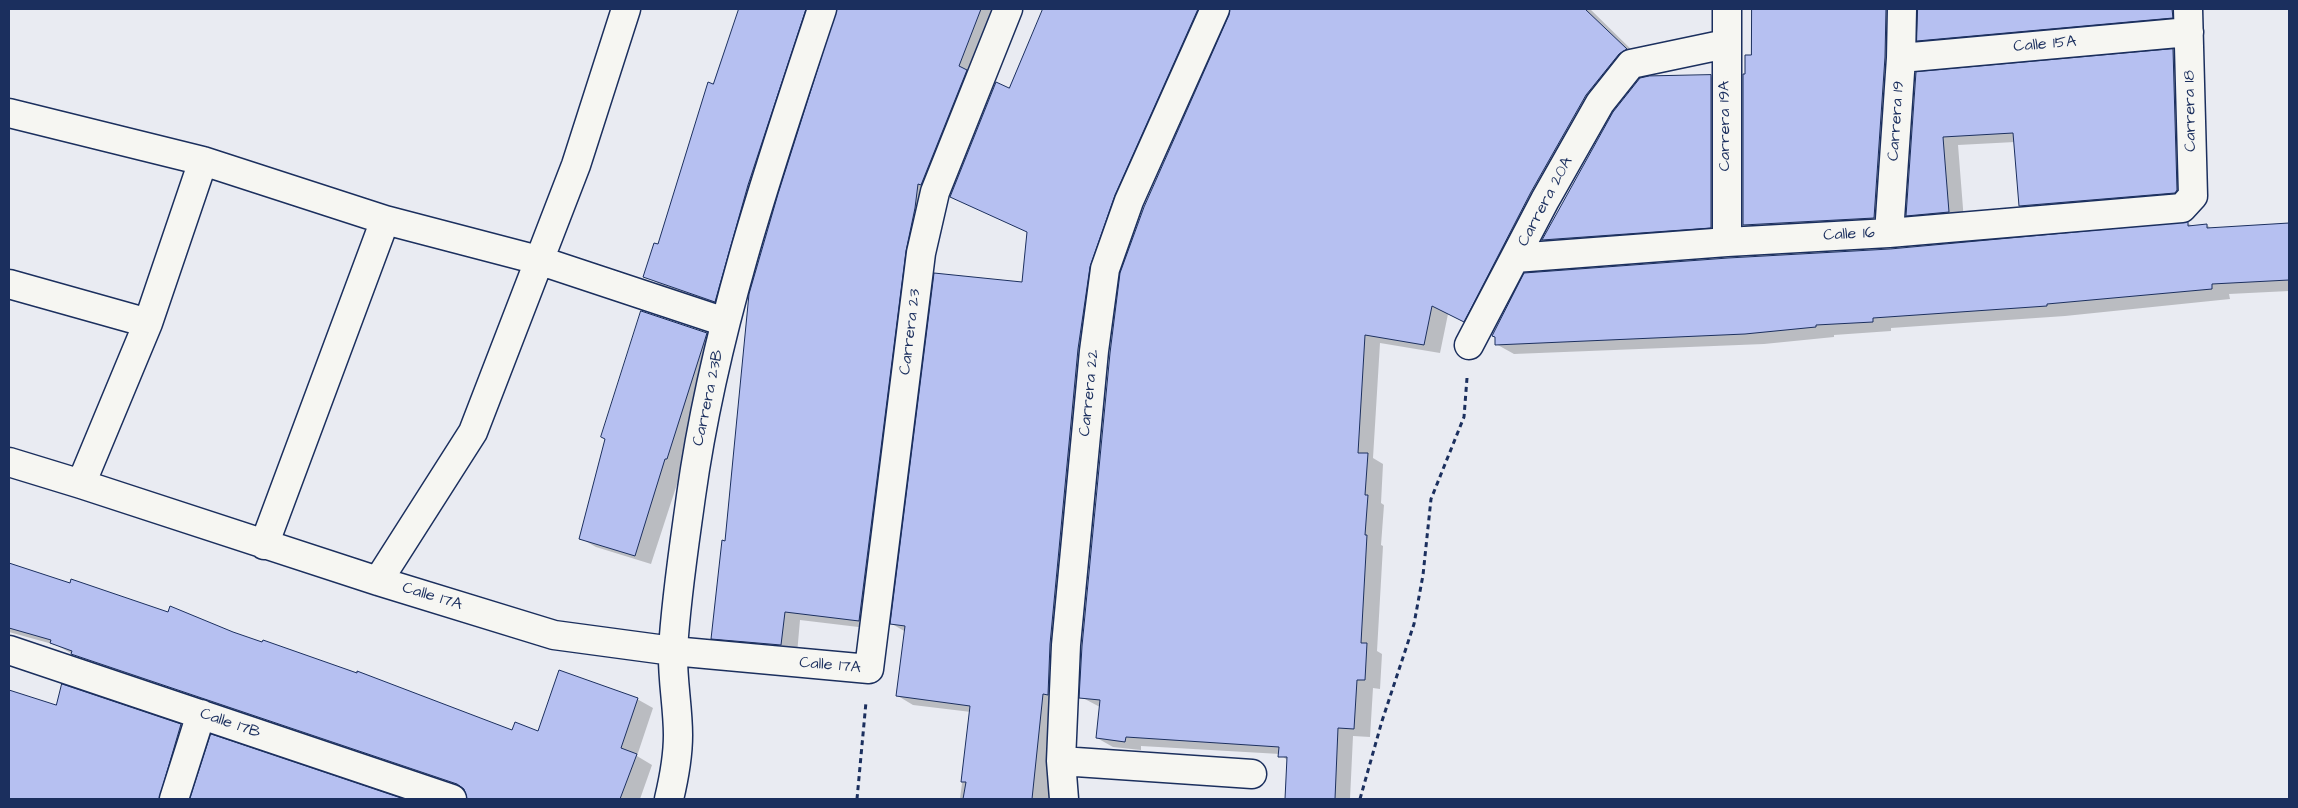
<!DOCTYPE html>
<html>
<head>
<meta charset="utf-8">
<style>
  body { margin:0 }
  #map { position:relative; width:2298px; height:808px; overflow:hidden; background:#e9ebf2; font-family:"Architects Daughter",sans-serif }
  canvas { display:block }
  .frame { position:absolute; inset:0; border:10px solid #1b2f5e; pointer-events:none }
</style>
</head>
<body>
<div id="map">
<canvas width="2298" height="808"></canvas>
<div class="frame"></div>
</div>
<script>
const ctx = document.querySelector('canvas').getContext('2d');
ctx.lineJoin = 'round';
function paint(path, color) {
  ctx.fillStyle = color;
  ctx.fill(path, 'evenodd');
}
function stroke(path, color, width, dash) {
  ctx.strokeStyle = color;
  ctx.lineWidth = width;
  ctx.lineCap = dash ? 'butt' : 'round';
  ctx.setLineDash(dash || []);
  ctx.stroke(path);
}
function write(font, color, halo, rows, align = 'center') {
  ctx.font = font + ' "Architects Daughter",sans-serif';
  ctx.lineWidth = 5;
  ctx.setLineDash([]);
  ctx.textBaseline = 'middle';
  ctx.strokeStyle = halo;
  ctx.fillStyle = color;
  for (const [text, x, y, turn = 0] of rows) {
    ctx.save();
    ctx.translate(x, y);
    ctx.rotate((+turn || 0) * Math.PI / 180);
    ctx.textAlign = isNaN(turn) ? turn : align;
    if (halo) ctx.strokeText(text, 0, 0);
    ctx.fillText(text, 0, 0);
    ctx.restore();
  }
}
const shadow = new Path2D(`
  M 740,9 L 826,9 L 731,310 L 661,285 L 645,276 L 658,246 Z
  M 838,9 L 1000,9 L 937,193 L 875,629 L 800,620 L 797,654 L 729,647 L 713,638 L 726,542 Z
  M 1045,9 L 1219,9 L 1105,276 L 1049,799 L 960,799 L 971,712 L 913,705 L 898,696 L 906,632 L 892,624 L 1023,284 L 1029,233 L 952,196 L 978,165 Z
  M 1231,9 L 1590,9 L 1641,59 L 1480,330 L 1448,314 L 1440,353 L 1380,343 L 1373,458 L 1383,464 L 1381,503 L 1384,505 L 1381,545 L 1383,546 L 1377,651 L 1382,654 L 1380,689 L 1373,688 L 1370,737 L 1353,736 L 1350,799 L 1286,799 L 1288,761 L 1280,754 L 1141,746 L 1141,750 L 1113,747 L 1097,738 L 1100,707 L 1081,697 Z
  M 1752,9 L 1909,9 L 1892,228 L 1762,235 L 1744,225 L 1746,75 L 1753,56 Z
  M 1917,9 L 2192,9 L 2190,27 L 1936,50 L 1918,40 Z
  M 2173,50 L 2189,60 L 2193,199 L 2036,215 L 2020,205 L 2015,142 L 1958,145 L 1964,221 L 1923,224 L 1907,215 L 1917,74 Z
  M 1711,77 L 1727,86 L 1727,236 L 1559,249 L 1543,240 L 1640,79 Z
  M 2187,223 L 2193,226 L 2207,225 L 2212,229 L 2289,225 L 2289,291 L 2229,294 L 2230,299 L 2065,316 L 1891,328 L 1891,331 L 1834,335 L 1834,337 L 1764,344 L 1514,354 L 1496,344 L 1890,250 Z
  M 707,334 L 723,343 L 651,564 L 596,547 L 580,538 Z
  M 9,563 L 71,585 L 233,633 L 513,731 L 539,732 L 637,699 L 653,708 L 637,756 L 652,765 L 640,799 L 468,799 L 466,790 L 89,663 L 56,645 L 9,632 Z
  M 63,686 L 181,726 L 197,735 L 177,799 L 9,799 L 9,711 L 14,693 L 57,706 Z
  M 212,736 L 400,799 L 192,799 Z`);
const building = new Path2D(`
  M 739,9 L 806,9 L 748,185 L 715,302 L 643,277 L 654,243 L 658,244 L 708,82 L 713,84 Z
  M 837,9 L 981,9 L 959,66 L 967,70 L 921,185 L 918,184 L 915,208 L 906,251 L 859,621 L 785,612 L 781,645 L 711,639 L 722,540 L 725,541 L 749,294 L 778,194 Z
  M 1043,9 L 1198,9 L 1115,195 L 1090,267 L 1078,349 L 1050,644 L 1048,695 L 1043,694 L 1032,799 L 963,799 L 966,782 L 961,782 L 970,706 L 896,696 L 905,626 L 890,624 L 934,273 L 1022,282 L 1027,232 L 950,197 L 996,82 L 1009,88 Z
  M 1230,9 L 1585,9 L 1627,49 L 1619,54 L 1586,95 L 1531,192 L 1464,322 L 1432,306 L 1424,345 L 1365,335 L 1358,453 L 1368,453 L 1365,495 L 1368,495 L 1365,535 L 1367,535 L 1361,643 L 1367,643 L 1365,680 L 1357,680 L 1354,729 L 1338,728 L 1335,799 L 1285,799 L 1287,757 L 1278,757 L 1279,747 L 1126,737 L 1125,742 L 1096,738 L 1100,700 L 1079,698 L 1082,646 L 1110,353 L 1120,273 L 1144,207 L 1229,15 Z
  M 1752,9 L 1886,9 L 1885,57 L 1874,218 L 1743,225 L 1743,74 L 1745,74 L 1745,55 L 1751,55 Z
  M 1918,9 L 2172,9 L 2173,18 L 1917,41 Z
  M 2173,49 L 2177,190 L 2175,193 L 2019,206 L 2013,133 L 1943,137 L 1949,212 L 1906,216 L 1916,72 Z
  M 1711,75 L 1711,228 L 1542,240 L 1613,112 L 1640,78 L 1649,76 Z
  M 2188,222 L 2188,226 L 2207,224 L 2207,228 L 2289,223 L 2289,280 L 2212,284 L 2212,289 L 2047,304 L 2047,306 L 1873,318 L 1873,322 L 1816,325 L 1816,327 L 1745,334 L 1495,345 L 1495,337 L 1492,336 L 1524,273 L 1728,258 L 1890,249 Z
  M 641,311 L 707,333 L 667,459 L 665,459 L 635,556 L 579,539 L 605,439 L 601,437 Z
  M 9,563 L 70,583 L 71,579 L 168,612 L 170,606 L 233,632 L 262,642 L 263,640 L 357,673 L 357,671 L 512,730 L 515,722 L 538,731 L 559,670 L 638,698 L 621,748 L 637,754 L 620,799 L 467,799 L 464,789 L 457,784 L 71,654 L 72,651 L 50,643 L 51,640 L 9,628 Z
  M 62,684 L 181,724 L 159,799 L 9,799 L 9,690 L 56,705 Z
  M 211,734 L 404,799 L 190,799 Z`);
const path = new Path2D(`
  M 857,799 L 866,702
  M 1360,799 L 1382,721 L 1414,624 L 1423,575 L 1431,499 L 1464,417 L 1467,378`);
const minor = new Path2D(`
  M 1727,9 L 1727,242
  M 1901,58 L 2189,32
  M 9,113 L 203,161 L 385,220 L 538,260 L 725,322
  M 1889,233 L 1901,58 L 1902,9
  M 1515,258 L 1727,242 L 1889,233 L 2182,208 L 2193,196 L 2188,9
  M 9,284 L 148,323
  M 1469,345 L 1545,200 L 1600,103 L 1631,64 L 1726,44
  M 9,462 L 81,484 L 378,581 L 554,635 L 673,651 L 869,669 L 921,253 L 935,192 L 1008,9
  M 81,484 L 148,323 L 203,161
  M 264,545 L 385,220
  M 378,581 L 473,432 L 576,165 L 626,9
  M 9,650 L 452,799
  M 1061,761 L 1252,774
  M 174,799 L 201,714
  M 669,799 C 674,778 678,758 678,735 C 678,707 672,678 673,650 C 676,598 684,547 691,496 C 714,330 769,168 822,9
  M 1064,799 L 1061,761 L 1066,645 L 1094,351 L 1105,269 L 1129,201 L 1215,9`);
const streetNames = [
  ["Calle 15A",2045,45,-5],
  ["Carrera 18",2191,111,-91],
  ["Carrera 19",1897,121,-86],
  ["Carrera 19A",1726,126,-90],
  ["Carrera 20A",1546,202,-62],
  ["Calle 16",1849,235,-3],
  ["Carrera 23",911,332,-83],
  ["Carrera 22",1090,393,-84],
  ["Carrera 23B",709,398,-78],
  ["Calle 17A",432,597,17],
  ["Calle 17A",830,666,5],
  ["Calle 17B",230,724,19]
];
paint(shadow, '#0003');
paint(building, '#b6c0f1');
stroke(building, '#1b2f5e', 1);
stroke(minor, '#1b2f5e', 31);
stroke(path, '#1b2f5e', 3, [5, 4]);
stroke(minor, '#f6f6f2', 28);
write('16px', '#1b2f5e', '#f6f6f2', streetNames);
</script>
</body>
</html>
